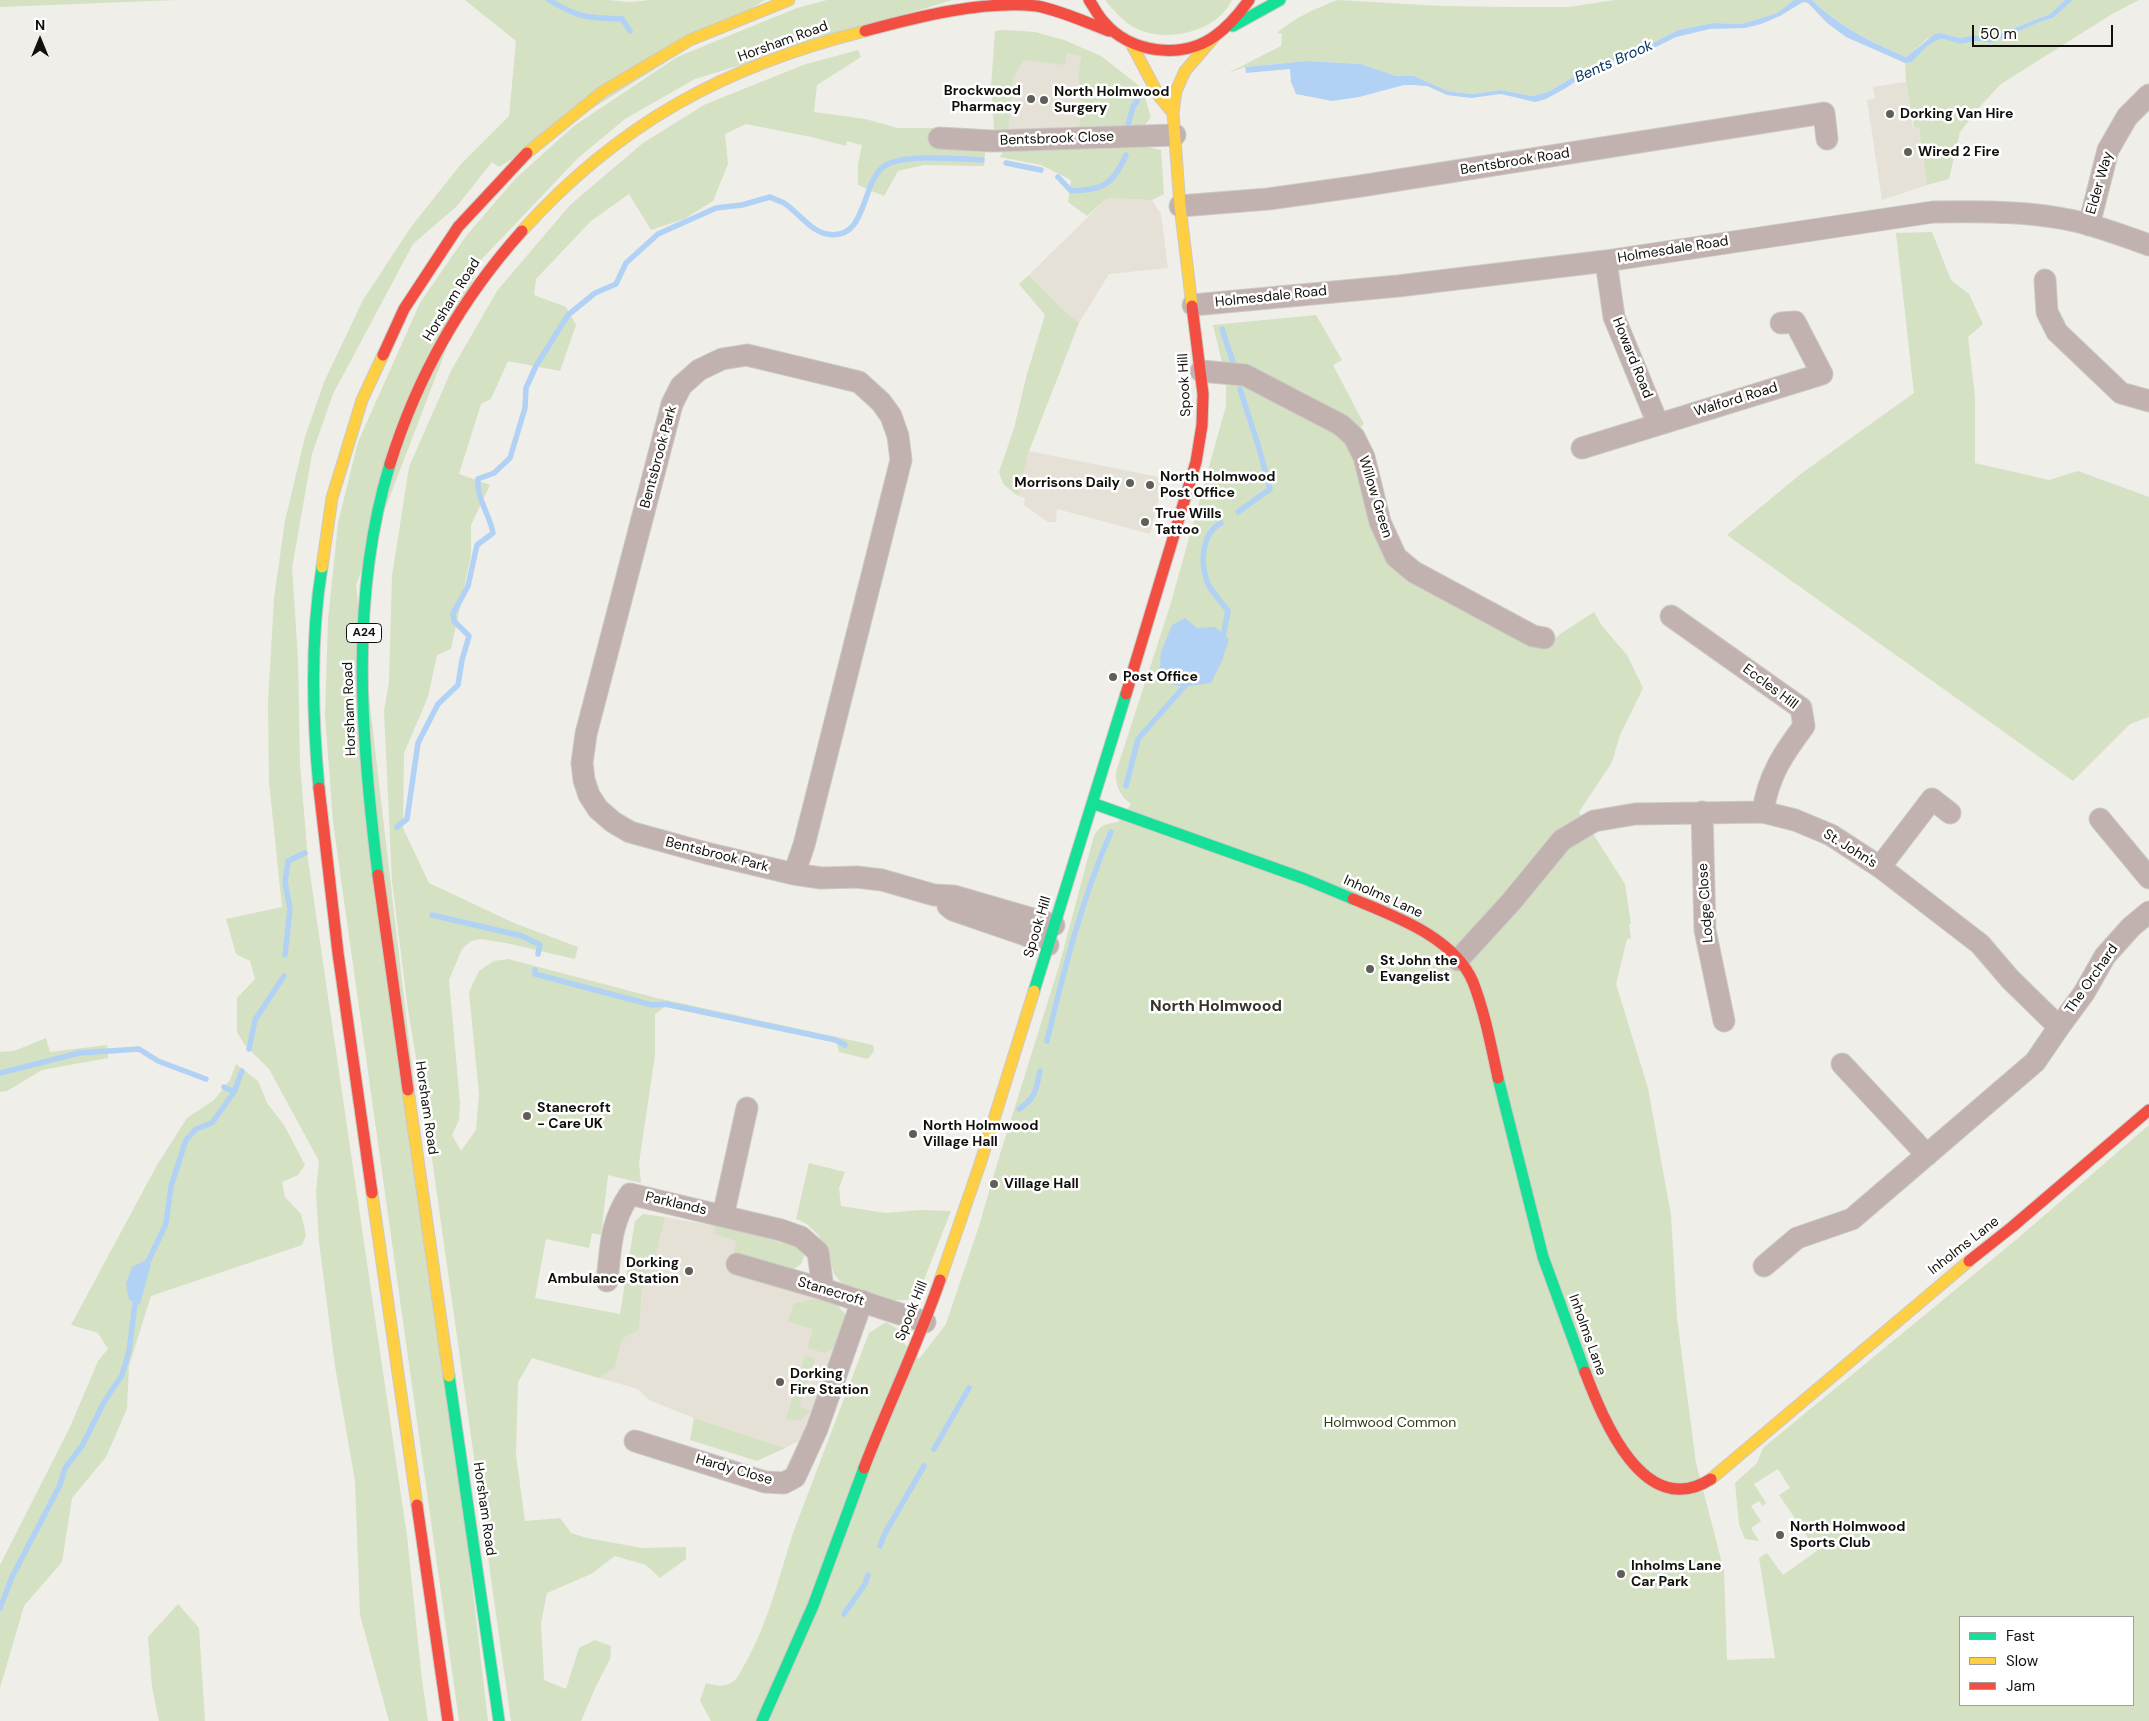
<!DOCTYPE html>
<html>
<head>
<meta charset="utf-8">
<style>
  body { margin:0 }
  #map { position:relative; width:2149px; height:1721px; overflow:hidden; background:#f0eee8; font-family:"DM Sans",sans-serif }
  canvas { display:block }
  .legend { position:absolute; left:1959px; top:1616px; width:175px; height:90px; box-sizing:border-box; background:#fff; border:1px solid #a09f9e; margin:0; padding:6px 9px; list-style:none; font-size:15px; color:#11100c }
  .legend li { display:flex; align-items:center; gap:10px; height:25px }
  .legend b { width:25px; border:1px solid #a09f9e }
  .north { position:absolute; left:15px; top:15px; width:50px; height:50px; -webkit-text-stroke:4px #fff; paint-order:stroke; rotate:0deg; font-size:14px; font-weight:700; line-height:20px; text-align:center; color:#11100c }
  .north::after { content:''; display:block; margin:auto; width:18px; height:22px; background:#11100c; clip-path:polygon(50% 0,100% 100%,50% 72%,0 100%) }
  .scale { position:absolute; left:1972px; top:25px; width:141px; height:22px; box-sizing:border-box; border:2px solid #11100c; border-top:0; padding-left:6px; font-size:15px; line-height:18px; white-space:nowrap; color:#11100c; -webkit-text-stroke:4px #fff; paint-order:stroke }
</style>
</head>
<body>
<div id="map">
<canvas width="2149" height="1721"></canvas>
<ul class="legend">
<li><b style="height:6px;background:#16e098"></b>Fast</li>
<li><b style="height:6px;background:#ffcf43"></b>Slow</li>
<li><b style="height:6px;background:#f24e42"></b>Jam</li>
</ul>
<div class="north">N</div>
<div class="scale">50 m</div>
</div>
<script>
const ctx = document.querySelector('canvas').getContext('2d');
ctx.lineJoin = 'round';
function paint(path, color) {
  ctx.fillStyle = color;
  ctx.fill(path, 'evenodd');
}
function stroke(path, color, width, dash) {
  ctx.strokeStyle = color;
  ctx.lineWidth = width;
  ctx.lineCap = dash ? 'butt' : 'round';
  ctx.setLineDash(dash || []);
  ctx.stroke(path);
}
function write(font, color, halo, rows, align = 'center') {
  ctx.font = font + ' "DM Sans",sans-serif';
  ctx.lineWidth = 5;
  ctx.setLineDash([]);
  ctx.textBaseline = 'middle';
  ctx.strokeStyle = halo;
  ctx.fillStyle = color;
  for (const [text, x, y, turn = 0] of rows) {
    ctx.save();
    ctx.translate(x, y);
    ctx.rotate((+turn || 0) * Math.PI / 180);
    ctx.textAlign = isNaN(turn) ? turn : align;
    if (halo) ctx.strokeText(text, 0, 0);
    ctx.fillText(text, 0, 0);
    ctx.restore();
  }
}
const built = new Path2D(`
  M 1035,32 L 1081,56 L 1078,75 L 1081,98 L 1079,130 L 1001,131 L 1000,89 Z
  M 1906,82 L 1913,128 L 1919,127 L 1927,185 L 1882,200 L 1867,100 L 1875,99 L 1873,87 Z
  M 1107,198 L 1152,200 L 1161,214 L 1168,268 L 1109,274 L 1079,323 L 1060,307 L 1029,275 Z
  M 1029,451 L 1164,478 L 1150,534 L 1057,509 L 1056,522 L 1048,522 L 1024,505 L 1025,498 L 1018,496 Z
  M 665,1217 L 715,1226 L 765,1237 L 804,1256 L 801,1264 L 793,1269 L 797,1293 L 836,1304 L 847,1316 L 802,1439 L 785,1448 L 694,1418 L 649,1400 L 638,1389 L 599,1378 L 615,1368 L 622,1339 L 639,1330 L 642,1290 L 655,1259 Z`);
const green = new Path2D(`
  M 0,0 L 177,0 L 0,7 Z
  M 465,0 L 608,0 L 630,2 L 650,0 L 765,0 L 499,167 L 492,162 L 457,206 L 413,244 L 333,394 L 312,454 L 292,568 L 298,658 L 300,764 L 308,860 L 407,1536 L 422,1680 L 428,1721 L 389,1721 L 360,1615 L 355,1481 L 335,1366 L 319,1242 L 316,1192 L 319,1161 L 269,1069 L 244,1044 L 237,1032 L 237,998 L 255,979 L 250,961 L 236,954 L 226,919 L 282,907 L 269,782 L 268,703 L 274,598 L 285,521 L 305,437 L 324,382 L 363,300 L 411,227 L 461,164 L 509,116 L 516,41 Z
  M 827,0 L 952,0 L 695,79 L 625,119 L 577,159 L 480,261 L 356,585 L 488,1721 L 459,1721 L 333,822 L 325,715 L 328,620 L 338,523 L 358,442 L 420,303 L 466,236 L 516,178 L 574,126 L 677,57 L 797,8 Z
  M 1105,0 L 1232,0 C 1216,33 1164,44 1133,27 C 1122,20 1113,10 1105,0 Z
  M 1338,0 L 1441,6 L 1510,7 L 1569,7 L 1615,0 L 1794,0 L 1777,13 L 1752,21 L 1740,24 L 1713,23 L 1678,30 L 1645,47 L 1617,56 L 1588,68 L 1548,92 L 1532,96 L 1501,90 L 1472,94 L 1446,91 L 1414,76 L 1396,76 L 1361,64 L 1307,61 L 1245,67 L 1228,73 L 1281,46 L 1282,34 L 1277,33 C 1294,18 1316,8 1338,0 Z
  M 1812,0 L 2065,0 L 2050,14 L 1992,37 L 1975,35 L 1960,38 L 1941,33 L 1927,39 L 1906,57 C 1869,41 1843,28 1812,0 Z
  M 2073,0 L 2139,0 L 2112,14 L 2001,84 L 1983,103 L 1960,132 L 1949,179 L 1927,185 L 1919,127 L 1914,128 L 1906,82 L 1905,63 L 1912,62 L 1926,47 L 1937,40 L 1944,39 L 1960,44 L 1978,41 L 1991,43 L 2040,22 L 2053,18 Z
  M 1006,30 L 1035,32 L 1064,40 L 1101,56 L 1142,88 L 1151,117 L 1142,129 L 1079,130 L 1081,98 L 1078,75 L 1081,56 L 1067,53 L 1065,65 L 1024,60 L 1013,77 L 1008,131 L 994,129 L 991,87 L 995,31 Z
  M 858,50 L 861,57 L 817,85 L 814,112 L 865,119 L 898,128 L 935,128 L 934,148 L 985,152 L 984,166 L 924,165 L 898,171 L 884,196 L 858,185 L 858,164 L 862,145 L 847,141 L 846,146 L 811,137 L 746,124 L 725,134 L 728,164 L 713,201 L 684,219 L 651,230 L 629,194 L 591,221 L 536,279 L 534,295 L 566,307 L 576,325 L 560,371 L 508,361 L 491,399 L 481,404 L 459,474 L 490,485 L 471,525 L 471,555 L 451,649 L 437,655 L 428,697 L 404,753 L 403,828 L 429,883 L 514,923 L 578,947 L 575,959 L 506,943 L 480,939 L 471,941 L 462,949 L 449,980 L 460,1103 L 459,1120 L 452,1135 L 461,1151 L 476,1130 L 479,1094 L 469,992 L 479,971 L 494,961 L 508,959 L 657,998 L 873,1045 L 874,1051 L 868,1059 L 839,1052 L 837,1043 L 665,1007 L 655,1014 L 655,1055 L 639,1163 L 641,1183 L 608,1175 L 601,1235 L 592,1233 L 589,1248 L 546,1239 L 535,1298 L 620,1314 L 635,1221 L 643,1214 L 665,1217 L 655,1259 L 642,1290 L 639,1330 L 622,1339 L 615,1368 L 599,1378 L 532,1358 L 518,1382 L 516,1455 L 525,1521 L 560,1518 L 571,1533 L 587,1538 L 642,1548 L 686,1547 L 686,1559 L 660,1578 L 646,1565 L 615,1556 L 591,1574 L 547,1593 L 541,1623 L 544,1680 L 566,1689 L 579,1648 L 595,1640 L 611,1646 L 610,1659 L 597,1684 L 581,1721 L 511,1721 L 426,1116 L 408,1010 L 392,881 L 384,711 L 389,682 L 392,576 L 409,467 L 452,369 L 497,291 L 570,205 L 643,143 L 704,105 L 803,65 Z
  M 1139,145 L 1161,150 L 1164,194 L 1152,200 L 1107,198 L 1087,216 L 1068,202 L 1071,180 L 1041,165 L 1000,157 L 1004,149 Z
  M 1932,232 L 1951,280 L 1969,294 L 1983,324 L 1968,337 L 1975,397 L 1975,463 L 2049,480 L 2078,471 L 2149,497 L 2149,717 L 2130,724 L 2073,781 L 1727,535 L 1802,473 L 1914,393 L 1896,233 Z
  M 1029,275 L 1060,307 L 1079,323 L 1029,451 L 1018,496 L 1003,484 L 999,472 L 1014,428 L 1027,374 L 1045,315 L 1019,284 Z
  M 1316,315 L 1342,360 L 1333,365 L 1364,424 L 1346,442 L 1356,459 L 1386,560 L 1553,641 L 1560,634 L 1594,612 L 1602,626 L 1627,655 L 1643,688 L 1620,735 L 1612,762 L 1579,812 L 1625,884 L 1631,924 L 1629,924 L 1631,938 L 1627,939 L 1616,984 L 1648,1088 L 1671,1215 L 1677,1318 L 1696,1463 L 1724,1571 L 1727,1660 L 1775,1658 L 1759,1558 L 1767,1553 L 1783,1575 L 1817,1551 L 1779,1495 L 1790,1488 L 1778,1469 L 1754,1484 L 1766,1503 L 1763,1506 L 1759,1501 L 1751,1506 L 1761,1521 L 1751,1528 L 1759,1541 L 1745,1539 L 1739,1524 L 1735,1483 L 1757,1463 L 1763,1448 L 2017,1239 L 2149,1125 L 2149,1721 L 711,1721 L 700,1701 L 706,1683 C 717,1686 726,1688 735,1680 C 739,1677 742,1668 745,1664 C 768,1623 779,1577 793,1533 L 869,1333 L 886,1322 L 900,1331 L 902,1341 L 919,1359 L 946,1324 L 979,1226 L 997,1164 L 1059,966 L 1093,839 C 1098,826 1104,824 1118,822 L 1131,804 C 1120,796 1115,785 1116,772 L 1170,606 L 1226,406 L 1226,379 L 1213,325 ZM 1960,1617 L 2133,1617 L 2133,1705 L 1960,1705 Z
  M 46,1038 L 50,1052 L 107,1045 L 108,1058 L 42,1070 L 7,1091 L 0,1092 L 0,1052 L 14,1051 Z
  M 236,1064 L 258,1081 L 267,1103 L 284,1125 L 305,1165 L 298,1175 L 282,1182 L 285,1197 L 301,1214 L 306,1235 L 302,1245 L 151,1296 L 129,1366 L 127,1409 L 106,1457 L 72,1498 L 62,1562 L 24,1606 L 0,1688 L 0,1565 L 70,1427 L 98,1361 L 108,1349 L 98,1333 L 71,1325 L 157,1165 L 187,1118 L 214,1100 L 230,1080 Z
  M 809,1163 L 845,1172 L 839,1188 L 841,1206 L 885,1213 L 921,1210 L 951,1211 L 918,1295 L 907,1300 L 894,1300 L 843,1285 L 834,1274 L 827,1252 L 819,1236 L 807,1224 L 796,1219 Z
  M 715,1226 L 800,1247 L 804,1256 L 801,1264 L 793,1269 L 734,1254 L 736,1241 L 715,1234 Z
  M 816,1299 L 836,1304 L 847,1316 L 838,1345 L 825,1353 L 807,1348 L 813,1329 L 788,1322 L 794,1303 Z
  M 805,1356 L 815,1359 L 799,1407 L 811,1411 L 800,1420 L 786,1419 Z
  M 694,1418 L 785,1448 L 757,1461 L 690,1440 Z
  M 178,1604 L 199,1628 L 205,1721 L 159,1721 L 152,1687 L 148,1637 Z`);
const water = new Path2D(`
  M 1794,0 L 1812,0 C 1842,28 1869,41 1906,57 L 1935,34 L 1941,33 L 1960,38 L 1975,35 L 1992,37 L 2050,14 L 2065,0 L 2073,0 L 2053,18 L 2040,22 L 1991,43 L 1978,41 L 1960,44 L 1944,39 L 1937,40 L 1926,47 L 1912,62 L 1905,63 L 1846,37 L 1827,23 L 1808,3 L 1803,2 L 1780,16 L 1761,24 L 1745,28 L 1710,29 L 1676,37 L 1644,53 L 1613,61 L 1592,70 L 1566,88 L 1546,99 L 1535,102 L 1501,94 L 1471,98 L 1447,95 L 1427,86 L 1413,85 L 1404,85 L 1359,97 L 1332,101 L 1296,94 L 1291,82 L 1290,69 L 1246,73 L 1245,67 L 1307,61 L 1361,64 L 1396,76 L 1414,76 L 1447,91 L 1472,94 L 1501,90 L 1532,96 L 1548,92 L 1588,68 L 1617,56 L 1645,47 L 1678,30 L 1713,23 L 1740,24 L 1752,21 L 1777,13 Z
  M 1185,618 L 1197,628 L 1215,627 L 1229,639 L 1222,661 L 1211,683 C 1190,686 1178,690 1159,678 L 1161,652 L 1172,625 Z
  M 146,1260 L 151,1264 L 140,1304 L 129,1300 L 126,1284 L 132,1267 Z`);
const stream = new Path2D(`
  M 549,0 C 579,18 587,18 622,19 L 630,31
  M 1128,125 L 1133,107 L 1141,94
  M 1006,163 L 1041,170
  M 1058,177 L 1071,191 C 1104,189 1112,186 1126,155
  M 1222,329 L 1234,365
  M 1238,512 L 1270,489 L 1259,448 L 1240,389
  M 1221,523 C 1200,535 1200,566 1209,586 C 1214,594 1222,603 1228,611 L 1222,642
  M 1126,786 L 1138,739 L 1189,681
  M 397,827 L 407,819 L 418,743 L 438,704 L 458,685 L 462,660 L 469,636 L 454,621 L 453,614 L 468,586 L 477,545 L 493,533 C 490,515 476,498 478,479 L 494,473 L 510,458 L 525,408 L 526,388 L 536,366 L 568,315 L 595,293 L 616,284 L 626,263 L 658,234 L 716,208 L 742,205 L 770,197 C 774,199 779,201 784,203 C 798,212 810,231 827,234 C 867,242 861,184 883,167 C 901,153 959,159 982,160
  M 432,915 L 522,936 L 540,945 L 538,954
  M 285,955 L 290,909 L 285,882 L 288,861 L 305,853
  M 535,970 L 535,974 L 652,1005 L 666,1004 L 836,1040 L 845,1045
  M 1047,1041 C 1064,970 1082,898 1111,832
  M 249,1049 L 255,1020 L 284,976
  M 0,1073 L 79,1053 L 139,1049 L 158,1061 L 206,1079
  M 224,1087 L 234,1092
  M 1019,1109 C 1036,1098 1036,1090 1040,1071
  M 145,1268 L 166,1224 L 171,1186 L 186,1140 L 196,1129 L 212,1123 L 234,1092 L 242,1071
  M 934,1449 L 969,1388
  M 880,1546 L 885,1533 L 924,1466
  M 0,1608 L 12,1577 L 60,1485 L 65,1468 L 82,1446 L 104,1402 L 122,1375 L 129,1351 L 136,1296
  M 844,1614 L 865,1584 L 868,1575`);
const street = new Path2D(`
  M 939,138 L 992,141 L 1175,135
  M 1180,206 L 1268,199 L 1354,187 L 1824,113 L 1827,139
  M 2089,225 L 2108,150 L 2127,117 L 2149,95
  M 1606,261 L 1614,317 L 1658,424
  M 2045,280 L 2047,312 L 2057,332 L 2121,393 L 2149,401
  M 1193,305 L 1398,286 L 1606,261 L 1933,212 C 1984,211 2042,211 2090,225 C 2110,231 2130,238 2149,245
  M 1201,371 L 1245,375 L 1341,425 L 1354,437 L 1364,457 L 1380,522 L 1396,557 L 1414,572 L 1533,636 L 1544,638
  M 1582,448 L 1822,374 L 1795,322 L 1781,323
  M 1671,616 L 1801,708 L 1804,726 C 1783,754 1768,776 1763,812
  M 1702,812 L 1705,930 L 1724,1021
  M 2100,819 L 2149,878
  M 1880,867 L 1932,799 L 1950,813
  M 794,874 L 804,845 L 901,460 L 898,436 L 891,416 L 881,402 L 859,382 L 747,355 L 722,359 L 699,370 L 681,386 L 672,404 L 586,734 L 582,763 L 584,780 L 589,795 L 598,809 L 613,822 L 630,832 L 706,853 L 794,874 L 821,878 L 857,877 L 882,880 L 934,895 L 954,896 L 1054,925
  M 948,906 L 953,910 L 1023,934 L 1048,945
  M 1458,960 L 1511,902 L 1562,840 L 1594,821 L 1635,814 L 1763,812 L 1795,820 L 1831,835 L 1880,867 L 1980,944 L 2010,979 L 2059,1027 L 2035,1062 L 1852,1219 L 1797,1238 L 1764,1266
  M 2059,1027 L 2084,993 L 2105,956 L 2131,927 L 2149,912
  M 1842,1064 L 1927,1155
  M 723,1216 L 747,1108
  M 737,1264 L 823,1289 L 925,1322
  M 607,1281 C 611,1247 610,1223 630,1194 L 781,1230 L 801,1237 L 818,1252 L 823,1289
  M 635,1441 L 765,1482 L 784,1483 L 795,1477 L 817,1429 L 862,1301`);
const fast = new Path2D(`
  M 1233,26 L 1280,0
  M 319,788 C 312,714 310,640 322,567
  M 1092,803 L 1305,879 L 1353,899
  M 378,875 C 361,739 349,598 390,464
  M 1034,991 L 1126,694
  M 1498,1078 L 1543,1257 L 1585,1372
  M 449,1376 L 499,1721
  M 762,1721 L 813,1606 L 864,1468`);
const slow = new Path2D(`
  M 1132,45 L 1159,96 L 1173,113
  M 527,153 L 602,92 L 690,40 L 789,0
  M 522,231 C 619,123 725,66 865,31
  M 1192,306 L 1180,206 L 1173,113 L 1176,91 L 1185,71 L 1215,36
  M 322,567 L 332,498 L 362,400 L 383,355
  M 408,1090 L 449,1376
  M 372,1193 L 417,1505
  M 940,1280 L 980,1164 L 1034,991
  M 1711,1479 L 1969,1261`);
const jam = new Path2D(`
  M 1089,0 C 1094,7 1098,16 1104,22 C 1130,53 1182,60 1215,36 C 1229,26 1239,14 1249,0
  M 865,31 C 917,17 983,0 1037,6 C 1062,11 1085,22 1109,31
  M 383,355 L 404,309 L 458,227 L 527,153
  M 390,464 C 417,377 461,299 522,231
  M 1126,694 L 1196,462 L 1202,425 L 1203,394 L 1192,306
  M 319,788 L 338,953 L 372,1193
  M 378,875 L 408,1090
  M 1353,899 C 1394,916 1454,937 1473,982 C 1485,1013 1491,1046 1498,1078
  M 1969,1261 L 2012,1227 L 2149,1110
  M 1585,1372 C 1603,1419 1644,1522 1711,1479
  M 864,1468 C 888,1405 918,1344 940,1280
  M 417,1505 L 448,1721`);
const markers = [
  [1031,99,5,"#5f5e59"],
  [1044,100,5,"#5f5e59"],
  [1890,114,5,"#5f5e59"],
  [1908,152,5,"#5f5e59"],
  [1130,483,5,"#5f5e59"],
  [1150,485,5,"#5f5e59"],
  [1145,522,5,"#5f5e59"],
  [1113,677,5,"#5f5e59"],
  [1370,969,5,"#5f5e59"],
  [527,1116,5,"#5f5e59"],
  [913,1134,5,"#5f5e59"],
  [994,1184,5,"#5f5e59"],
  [689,1271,5,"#5f5e59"],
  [780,1382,5,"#5f5e59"],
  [1780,1535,5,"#5f5e59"],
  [1621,1574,5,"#5f5e59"]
];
const shields = [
  [364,633,35]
];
const shieldNames = [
  ["A24",364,633]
];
const streetNames = [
  ["Horsham Road",783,42,-20],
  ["Bentsbrook Close",1057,139,-2],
  ["Bentsbrook Road",1515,162,-9],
  ["Elder Way",2100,183,-74],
  ["Holmesdale Road",1673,250,-9],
  ["Holmesdale Road",1271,297,-6],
  ["Horsham Road",452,300,-58],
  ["Howard Road",1632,358,68],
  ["Spook Hill",1185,385,-93],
  ["Walford Road",1736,400,-17],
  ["Bentsbrook Park",659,457,-75],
  ["Willow Green",1375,497,73],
  ["Eccles Hill",1770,687,37],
  ["Horsham Road",350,709,-92],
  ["St. John's",1850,849,32],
  ["Bentsbrook Park",717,855,14],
  ["Inholms Lane",1383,897,24],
  ["Lodge Close",1706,903,-94],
  ["Spook Hill",1038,927,-73],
  ["The Orchard",2092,979,-55],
  ["Horsham Road",426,1108,82],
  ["Parklands",676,1204,13],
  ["Inholms Lane",1964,1246,-38],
  ["Stanecroft",831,1292,17],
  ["Spook Hill",912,1311,-68],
  ["Inholms Lane",1587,1335,70],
  ["Hardy Close",734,1470,16],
  ["Horsham Road",484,1509,82]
];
const poiNames = [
  ["Brockwood",1021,91,"right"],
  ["Pharmacy",1021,107,"right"],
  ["North Holmwood",1054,92],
  ["Surgery",1054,108],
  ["Dorking Van Hire",1900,114],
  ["Wired 2 Fire",1918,152],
  ["North Holmwood",1160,477],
  ["Post Office",1160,493],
  ["Morrisons Daily",1120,483,"right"],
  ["True Wills",1155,514],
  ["Tattoo",1155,530],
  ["Post Office",1123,677],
  ["St John the",1380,961],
  ["Evangelist",1380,977],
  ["Stanecroft",537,1108],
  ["- Care UK",537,1124],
  ["North Holmwood",923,1126],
  ["Village Hall",923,1142],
  ["Village Hall",1004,1184],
  ["Dorking",679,1263,"right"],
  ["Ambulance Station",679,1279,"right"],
  ["Dorking",790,1374],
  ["Fire Station",790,1390],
  ["North Holmwood",1790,1527],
  ["Sports Club",1790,1543],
  ["Inholms Lane",1631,1566],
  ["Car Park",1631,1582]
];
const parkNames = [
  ["Holmwood Common",1390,1423]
];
const waterNames = [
  ["Bents Brook",1614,62,-24]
];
const quarterNames = [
  ["North Holmwood",1216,1007]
];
paint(built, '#e6e1d6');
paint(green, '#d4e1c2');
paint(water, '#b2d2f5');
stroke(stream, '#b2d2f5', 5.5);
stroke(street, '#cbcac6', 23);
stroke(fast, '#cbcac6', 13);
stroke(slow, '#cbcac6', 13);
stroke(jam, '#cbcac6', 13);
stroke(street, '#c1b1af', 21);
stroke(fast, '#16e098', 11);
stroke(slow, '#ffcf43', 11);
stroke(jam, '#f24e42', 11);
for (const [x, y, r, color] of markers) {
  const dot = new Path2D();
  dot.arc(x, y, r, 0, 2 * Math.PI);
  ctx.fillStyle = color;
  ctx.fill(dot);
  stroke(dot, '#fff', 2);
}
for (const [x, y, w] of shields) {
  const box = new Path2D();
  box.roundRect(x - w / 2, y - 9.5, w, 19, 4);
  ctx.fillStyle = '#fff';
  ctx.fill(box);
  stroke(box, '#11100c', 1);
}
write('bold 12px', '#11100c', null, shieldNames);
write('14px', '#11100c', '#fff', streetNames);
write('bold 14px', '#11100c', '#fff', poiNames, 'left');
write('14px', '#283a0c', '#fff', parkNames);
write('italic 15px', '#00315f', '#fff', waterNames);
write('bold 16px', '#36322a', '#fff', quarterNames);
</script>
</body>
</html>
